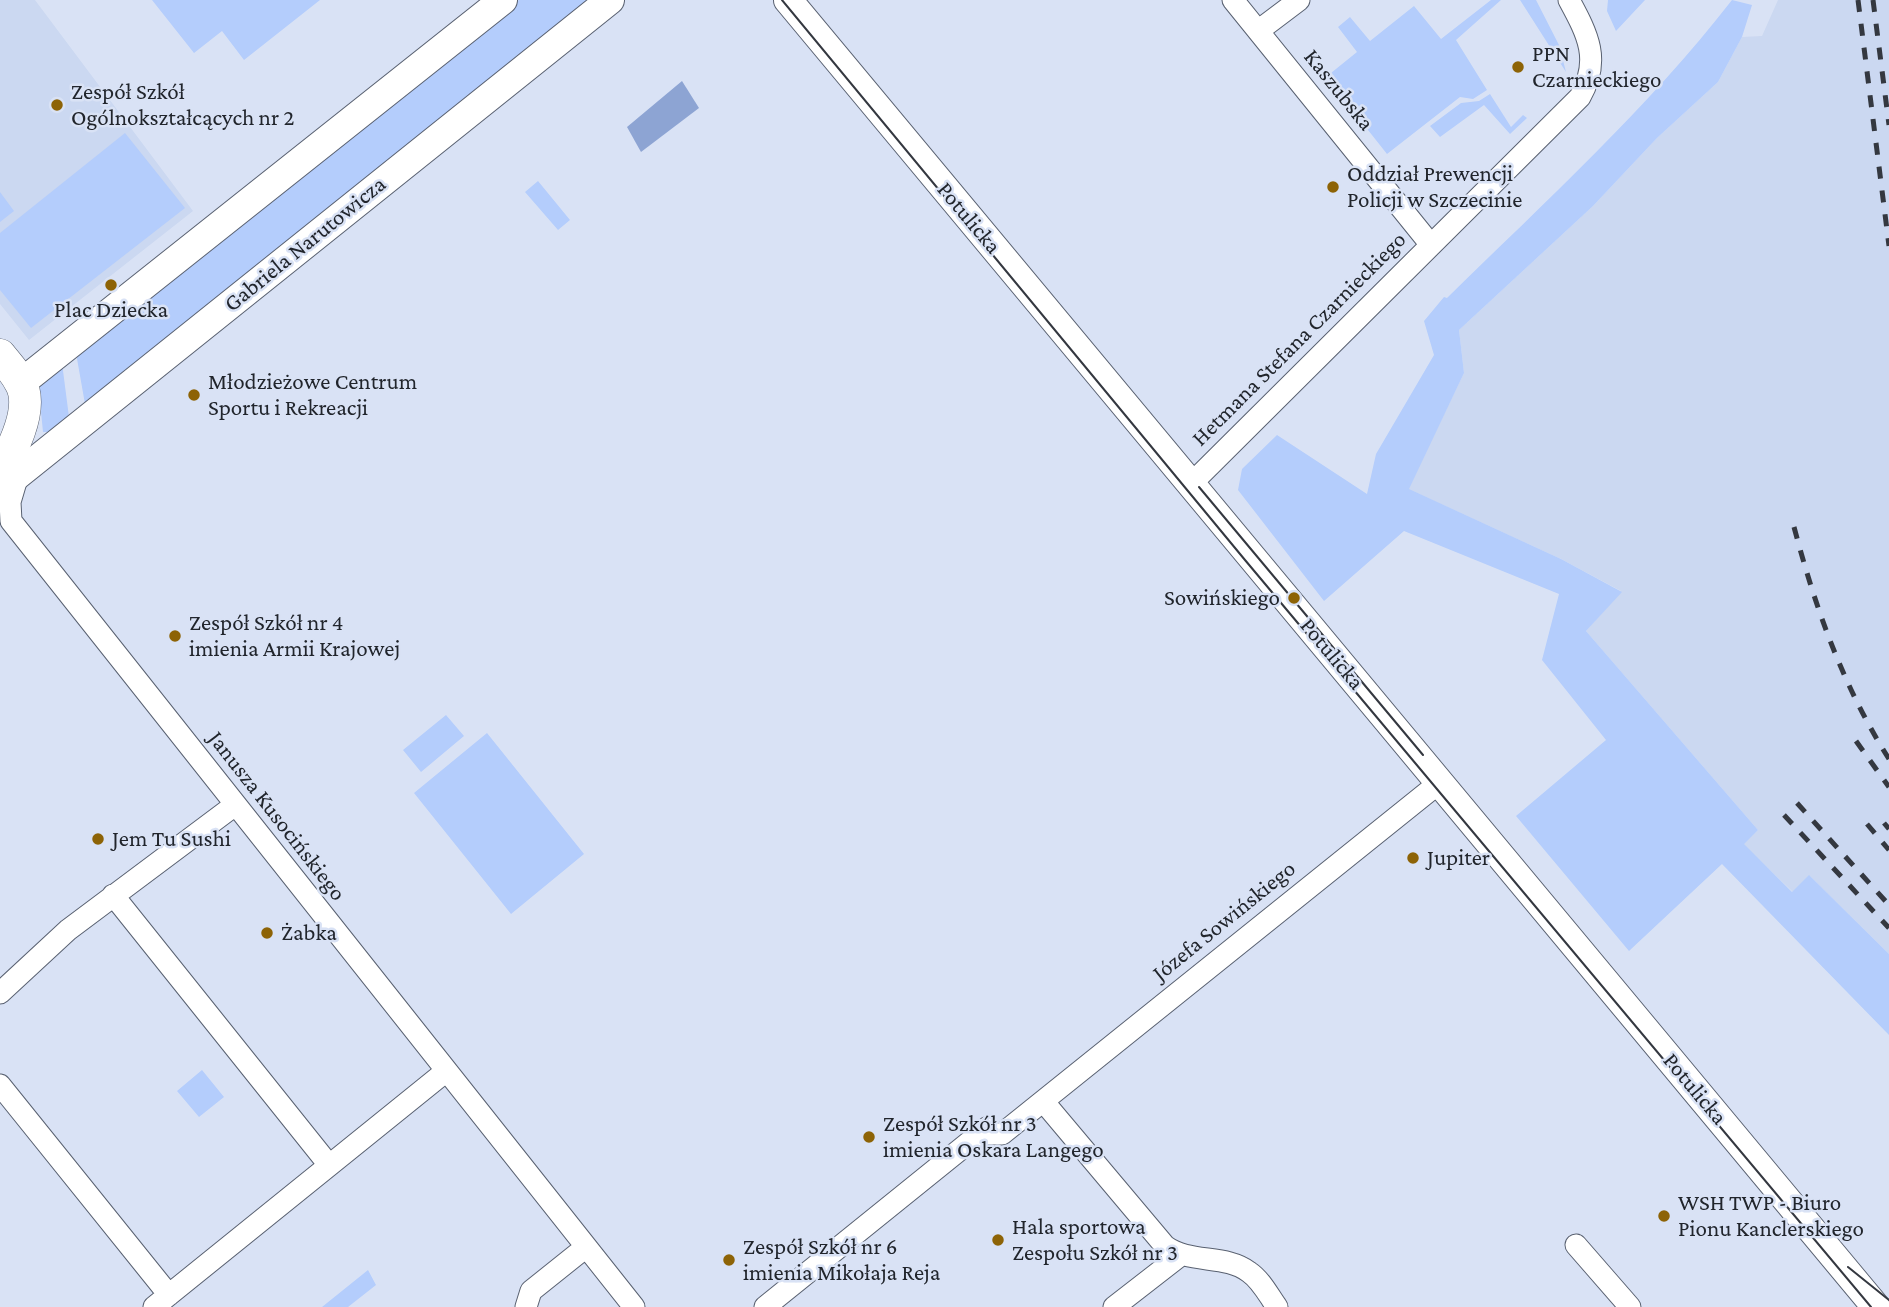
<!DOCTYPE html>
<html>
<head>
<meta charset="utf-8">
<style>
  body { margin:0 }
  canvas { display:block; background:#d9e2f5 }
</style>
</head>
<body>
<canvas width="1889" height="1307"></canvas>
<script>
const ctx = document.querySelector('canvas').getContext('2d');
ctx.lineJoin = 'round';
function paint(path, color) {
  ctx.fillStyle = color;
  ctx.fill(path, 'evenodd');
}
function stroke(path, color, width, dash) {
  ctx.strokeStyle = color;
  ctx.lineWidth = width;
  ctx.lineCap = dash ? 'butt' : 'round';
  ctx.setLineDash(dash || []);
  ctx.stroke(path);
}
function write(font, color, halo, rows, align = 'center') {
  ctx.font = font + ' "Crimson Pro",serif';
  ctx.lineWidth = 5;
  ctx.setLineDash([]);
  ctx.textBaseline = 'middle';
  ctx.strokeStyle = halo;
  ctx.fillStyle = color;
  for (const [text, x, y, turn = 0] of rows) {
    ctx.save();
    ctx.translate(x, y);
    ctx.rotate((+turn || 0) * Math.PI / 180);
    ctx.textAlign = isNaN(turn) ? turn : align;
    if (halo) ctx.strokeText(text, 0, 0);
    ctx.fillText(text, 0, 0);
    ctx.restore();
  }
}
const built = new Path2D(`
  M 0,0 L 35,0 L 193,211 L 29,340 L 0,304 Z
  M 1778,0 L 1889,0 L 1889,954 L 1810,876 L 1793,892 L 1743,844 L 1758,830 L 1586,631 L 1621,591 L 1561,559 L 1408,489 L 1464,373 L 1459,330 L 1593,206 L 1657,138 L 1718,82 L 1742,37 L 1762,36 Z`);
const green = new Path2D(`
  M 152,0 L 320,0 L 244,60 L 222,31 L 194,53 Z
  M 519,0 L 592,0 L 85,404 L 76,353 Z
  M 1491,0 L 1501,0 L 1456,40 L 1487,90 L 1473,99 L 1460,97 L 1387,154 L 1326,77 L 1357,52 L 1338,27 L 1350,17 L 1370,41 L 1414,6 L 1441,39 Z
  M 1520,0 L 1536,0 L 1559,45 L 1566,72 Z
  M 1608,0 L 1645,0 L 1616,31 L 1607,11 Z
  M 1732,0 L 1752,5 L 1742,37 L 1718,82 L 1657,138 L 1593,206 L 1459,330 L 1464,373 L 1409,489 L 1561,559 L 1622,592 L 1586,631 L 1758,830 L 1744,844 L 1792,892 L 1809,875 L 1889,954 L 1889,1035 L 1722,864 L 1629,951 L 1516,816 L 1606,740 L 1542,660 L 1559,594 L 1404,531 L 1324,601 L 1238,490 L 1242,469 L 1277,435 L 1367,494 L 1376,454 L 1434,355 L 1424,321 L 1444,297 L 1447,298 C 1545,202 1648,108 1732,0 Z
  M 1490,94 L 1511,127 L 1523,115 L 1527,118 L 1510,134 L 1484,105 L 1440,137 L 1430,126 L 1461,103 L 1479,101 Z
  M 125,133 L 185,208 L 31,328 L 0,290 L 0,233 Z
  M 538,181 L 570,220 L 558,230 L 525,192 Z
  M 0,192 L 14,211 L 0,222 Z
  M 62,363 L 69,417 L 48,432 L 43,432 L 38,382 Z
  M 446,715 L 464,736 L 421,772 L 403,750 Z
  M 487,733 L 584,854 L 511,914 L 414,793 Z
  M 202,1070 L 224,1097 L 199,1117 L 177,1091 Z
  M 368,1270 L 376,1285 L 348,1307 L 322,1307 Z`);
const water = new Path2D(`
  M 682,81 L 699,108 L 641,152 L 627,127 Z`);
const street = new Path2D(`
  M 1233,0 L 1431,245
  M 1258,31 L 1299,0
  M 18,475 L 10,502 L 11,521 L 634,1307
  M 1191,484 L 1580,97 C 1601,60 1588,35 1569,0
  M 113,895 L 329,1165
  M 0,993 L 68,930 L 235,805
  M 0,1085 L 169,1295
  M 1043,1101 L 1165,1246 C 1189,1264 1226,1254 1249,1272 C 1261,1280 1269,1296 1277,1307
  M 979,1134 L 1002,1134 L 1439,783
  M 1576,1245 L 1630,1307
  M 154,1307 L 445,1072
  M 526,1307 L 531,1291 L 586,1247
  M 765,1307 L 988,1127
  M 1114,1307 L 1181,1255`);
const secondary = new Path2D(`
  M 788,0 L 1876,1307
  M 21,383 L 503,0
  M 0,489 L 610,0`);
const primary = new Path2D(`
  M 0,355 C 7,364 15,372 20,382 C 35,407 13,449 0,471`);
const tram = new Path2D(`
  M 782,0 L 1245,560 L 1871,1307
  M 1199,487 L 1423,755
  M 1848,1267 L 1889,1300`);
const rail = new Path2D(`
  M 1858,0 L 1889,246
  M 1873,0 L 1889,125
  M 1794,527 C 1816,610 1843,686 1889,759
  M 1856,741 L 1889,787
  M 1797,803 L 1889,905
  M 1784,815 L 1889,928
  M 1884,823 L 1889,829
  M 1867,824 L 1889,850`);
const markers = [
  [1518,67,7,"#8d6306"],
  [57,105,7,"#8d6306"],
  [1333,187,7,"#8d6306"],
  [111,285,7,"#8d6306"],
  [194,395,7,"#8d6306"],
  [1294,598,7,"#8d6306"],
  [175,636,7,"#8d6306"],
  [98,839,7,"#8d6306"],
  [1413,858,7,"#8d6306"],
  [267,933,7,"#8d6306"],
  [869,1137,7,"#8d6306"],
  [1664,1216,7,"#8d6306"],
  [998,1240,7,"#8d6306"],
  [729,1260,7,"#8d6306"]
];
const poiNames = [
  ["PPN",1532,54],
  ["Czarnieckiego",1532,80],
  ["Zespół Szkół",71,92],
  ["Ogólnokształcących nr 2",71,118],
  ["Oddział Prewencji",1347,174],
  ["Policji w Szczecinie",1347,200],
  ["Plac Dziecka",111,310,"center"],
  ["Młodzieżowe Centrum",208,382],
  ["Sportu i Rekreacji",208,408],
  ["Sowińskiego",1280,598,"right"],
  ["Zespół Szkół nr 4",189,623],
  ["imienia Armii Krajowej",189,649],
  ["Jem Tu Sushi",112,839],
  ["Jupiter",1427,858],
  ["Żabka",281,933],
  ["Zespół Szkół nr 3",883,1124],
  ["imienia Oskara Langego",883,1150],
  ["WSH TWP - Biuro",1678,1203],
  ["Pionu Kanclerskiego",1678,1229],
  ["Hala sportowa",1012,1227],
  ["Zespołu Szkół nr 3",1012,1253],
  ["Zespół Szkół nr 6",743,1247],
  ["imienia Mikołaja Reja",743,1273]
];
const streetNames = [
  ["Kaszubska",1339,90,51],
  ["Potulicka",969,218,50],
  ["Gabriela Narutowicza",305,244,-39],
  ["Hetmana Stefana Czarnieckiego",1299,339,-45],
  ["Potulicka",1332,654,50],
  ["Janusza Kusocińskiego",277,816,52],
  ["Józefa Sowińskiego",1224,921,-39],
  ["Potulicka",1695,1089,50]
];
paint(built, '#cbd8f1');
paint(green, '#b4cdfc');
paint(water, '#8da4d3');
stroke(street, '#596171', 23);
stroke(secondary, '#596171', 30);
stroke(primary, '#596171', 33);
stroke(street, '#fff', 21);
stroke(secondary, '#fff', 28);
stroke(primary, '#fff', 32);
stroke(tram, '#343840', 2);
stroke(rail, '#343840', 5, [12, 12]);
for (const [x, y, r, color] of markers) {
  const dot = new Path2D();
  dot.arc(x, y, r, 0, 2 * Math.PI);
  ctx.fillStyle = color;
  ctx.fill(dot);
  stroke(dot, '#d9e2f5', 2.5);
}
write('23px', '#21252c', '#d9e2f5', poiNames, 'left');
write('23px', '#21252c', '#d9e2f5', streetNames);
</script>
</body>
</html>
